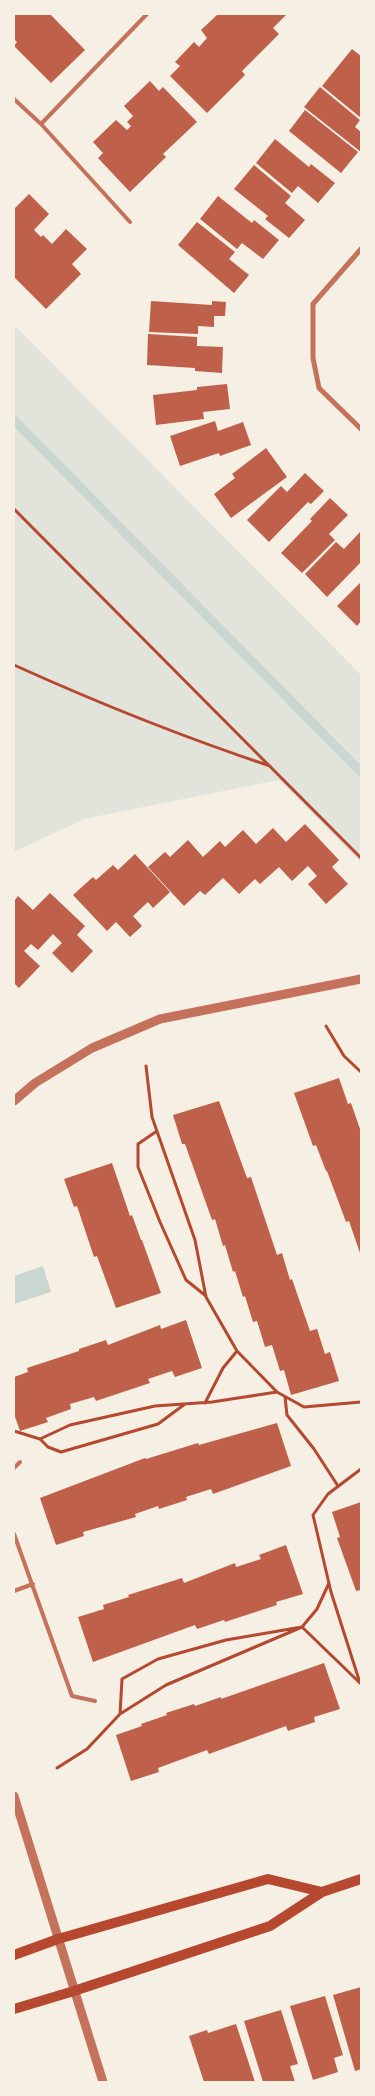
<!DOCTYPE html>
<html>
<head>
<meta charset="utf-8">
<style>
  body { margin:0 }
  #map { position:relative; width:375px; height:2096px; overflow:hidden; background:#f6efe4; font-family:Manrope,sans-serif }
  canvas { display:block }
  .frame { position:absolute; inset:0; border:15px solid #f6efe4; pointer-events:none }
</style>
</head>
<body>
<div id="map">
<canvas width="375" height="2096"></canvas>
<div class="frame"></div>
</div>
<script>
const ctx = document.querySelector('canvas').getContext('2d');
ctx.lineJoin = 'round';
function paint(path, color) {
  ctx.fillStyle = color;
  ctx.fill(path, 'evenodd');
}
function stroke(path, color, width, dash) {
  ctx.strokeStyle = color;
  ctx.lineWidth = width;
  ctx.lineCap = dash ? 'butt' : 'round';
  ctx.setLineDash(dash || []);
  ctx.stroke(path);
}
const green = new Path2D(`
  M 14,325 L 361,675 L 361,863 L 279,780 L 84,819 L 14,852 Z`);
const water = new Path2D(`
  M 43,1266 L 51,1292 L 14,1304 L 14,1276 Z`);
const stream = new Path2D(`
  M 14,420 L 361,772`);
const building = new Path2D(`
  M 14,14 L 50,14 L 85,50 L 51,83 L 14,46 L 17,42 L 14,39 Z
  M 218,14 L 287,14 L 273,28 L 279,34 L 242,71 L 245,75 L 207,113 L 170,76 L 180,66 L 175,62 L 194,42 L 199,47 L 207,38 L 201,30 Z
  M 352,49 L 361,56 L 361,118 L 322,86 Z
  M 150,81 L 159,91 L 163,87 L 197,122 L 163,154 L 166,157 L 130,192 L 98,158 L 103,153 L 93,142 L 116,120 L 127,130 L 131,126 L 127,122 L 133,116 L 124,106 Z
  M 320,87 L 360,120 L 355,127 L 361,132 L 361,152 L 304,107 Z
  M 305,110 L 358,152 L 341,173 L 289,131 Z
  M 275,139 L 309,167 L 311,164 L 335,183 L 318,203 L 298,186 L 292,193 L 256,163 Z
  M 254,165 L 291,196 L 285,203 L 305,220 L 289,238 L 265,219 L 268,216 L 234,189 Z
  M 29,194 L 49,214 L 34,230 L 41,237 L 43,235 L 52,244 L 66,229 L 87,249 L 72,264 L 81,274 L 46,309 L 14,277 L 14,209 Z
  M 218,196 L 252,223 L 254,220 L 279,240 L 263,259 L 242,243 L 237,249 L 200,219 Z
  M 197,222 L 235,252 L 229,259 L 249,275 L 234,293 L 178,245 Z
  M 151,301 L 212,305 L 212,301 L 226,302 L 225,316 L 214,316 L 214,327 L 198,326 L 198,334 L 149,332 Z
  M 148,334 L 197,337 L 197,346 L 223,347 L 222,373 L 195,371 L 195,368 L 147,365 Z
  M 227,384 L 230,409 L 203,412 L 204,419 L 156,425 L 153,395 L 197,390 L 197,387 Z
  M 215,421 L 218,431 L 243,422 L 251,445 L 220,456 L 219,453 L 180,466 L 170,436 Z
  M 266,448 L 287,477 L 231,518 L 214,494 L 235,478 L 232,474 Z
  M 305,473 L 324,491 L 311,504 L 308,502 L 269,542 L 247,520 L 281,486 L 287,492 Z
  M 330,498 L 348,515 L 329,534 L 335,540 L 302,573 L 281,553 L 312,521 L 310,519 Z
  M 361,531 L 361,562 L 327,597 L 305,574 L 336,542 L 344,549 Z
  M 361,582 L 361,621 L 357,626 L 337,606 Z
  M 305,824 L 339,860 L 332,867 L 348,884 L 326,904 L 308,884 L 317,876 L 308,866 L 292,881 L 279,867 L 260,884 L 255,879 L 239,894 L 223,878 L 205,895 L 200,891 L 184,906 L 148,867 L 165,852 L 170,857 L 188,840 L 203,857 L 220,841 L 225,847 L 243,830 L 256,844 L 273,828 L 286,842 Z
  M 135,854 L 170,892 L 153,908 L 148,902 L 133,916 L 142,926 L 130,937 L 116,922 L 107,931 L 73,895 L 93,877 L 96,880 L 113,865 L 118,870 Z
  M 50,893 L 85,926 L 77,935 L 93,951 L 72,973 L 52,953 L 62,943 L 53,934 L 38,950 L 31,944 L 24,951 L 40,966 L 19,988 L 14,983 L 14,901 L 18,896 L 33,910 Z
  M 339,1078 L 348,1104 L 351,1103 L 360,1129 L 361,1129 L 361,1256 L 349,1221 L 346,1222 L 327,1171 L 326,1171 L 316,1145 L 313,1146 L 294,1093 Z
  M 219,1101 L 247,1178 L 251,1177 L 277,1255 L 282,1253 L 290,1280 L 292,1279 L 310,1331 L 317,1329 L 325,1354 L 330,1352 L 339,1381 L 291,1395 L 284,1370 L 280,1371 L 272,1345 L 265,1347 L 257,1321 L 253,1322 L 245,1296 L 243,1297 L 235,1271 L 233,1272 L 225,1245 L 223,1246 L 215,1219 L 212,1220 L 185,1144 L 182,1144 L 173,1115 Z
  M 112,1163 L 130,1216 L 132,1215 L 141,1240 L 142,1240 L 161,1293 L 116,1308 L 97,1256 L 94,1257 L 77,1206 L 74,1207 L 64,1179 Z
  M 186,1320 L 202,1368 L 175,1377 L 172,1371 L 148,1379 L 150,1383 L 96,1401 L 94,1397 L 70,1404 L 71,1409 L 46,1418 L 48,1422 L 20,1431 L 14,1414 L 14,1377 L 28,1372 L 27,1368 L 79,1351 L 79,1349 L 106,1340 L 108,1345 L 160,1325 L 161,1329 Z
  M 277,1423 L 291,1466 L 213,1494 L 211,1489 L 186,1497 L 187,1500 L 159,1509 L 158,1506 L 135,1514 L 136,1517 L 83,1532 L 84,1536 L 56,1545 L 40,1498 L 145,1458 L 146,1459 L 198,1443 L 199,1445 Z
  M 361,1502 L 361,1590 L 356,1591 L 337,1538 L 340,1537 L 332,1512 Z
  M 286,1545 L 303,1594 L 276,1602 L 277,1605 L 225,1622 L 224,1620 L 197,1629 L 195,1625 L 93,1662 L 78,1617 L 104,1609 L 103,1605 L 129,1597 L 128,1595 L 182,1578 L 184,1583 L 235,1563 L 236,1567 L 261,1559 L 259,1555 Z
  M 324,1663 L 340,1709 L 314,1717 L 315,1722 L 288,1731 L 286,1726 L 209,1754 L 207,1750 L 158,1768 L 159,1772 L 131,1781 L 116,1735 L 142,1726 L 141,1724 L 167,1715 L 166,1713 L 194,1704 L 195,1706 L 221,1697 L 221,1699 Z
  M 361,1987 L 361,2069 L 355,2071 L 333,1995 Z
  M 325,1996 L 343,2055 L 334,2058 L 338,2072 L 313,2080 L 290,2006 Z
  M 281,2010 L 298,2064 L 290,2066 L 295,2082 L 263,2082 L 244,2021 Z
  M 236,2024 L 255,2082 L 204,2082 L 189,2036 L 207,2030 L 208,2033 Z`);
const path = new Path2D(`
  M 14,509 L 361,858
  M 14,665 C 98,703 183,737 270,766
  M 326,1026 L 344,1056 L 361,1072
  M 146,1066 L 152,1117 L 195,1240 L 206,1297 L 237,1351 L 277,1392 L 304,1407 L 361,1402
  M 157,1131 L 138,1144 L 138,1167 L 160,1222 L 186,1280 L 206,1296
  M 285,1397 L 287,1415 L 314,1449 L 338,1486
  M 205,1403 L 223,1368 L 237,1351
  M 14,1431 L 40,1439 L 70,1425 L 155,1406 L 212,1402 L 277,1392
  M 40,1439 L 48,1447 L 61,1452 L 158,1424 L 185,1404
  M 360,1683 L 331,1592 L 313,1515 L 328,1494 L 361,1469
  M 120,1714 L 122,1679 L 158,1659 L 226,1640 L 302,1627 L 317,1609 L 329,1583
  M 57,1768 L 87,1749 L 120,1714 L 166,1685 L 302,1627 L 360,1683`);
const service = new Path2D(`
  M 14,99 L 41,124 L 130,222
  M 41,124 L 147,14
  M 14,1468 L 20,1462
  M 14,1534 L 72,1696 L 95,1701
  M 14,1591 L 33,1584`);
const minor = new Path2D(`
  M 361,249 L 313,304 L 313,358 L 319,388 L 361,429`);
const tertiary = new Path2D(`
  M 14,1101 L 35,1083 L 92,1048 L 160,1019 L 361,979
  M 14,1796 L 103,2082`);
const secondary = new Path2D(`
  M 14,1955 L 58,1939 L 268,1879 L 322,1892
  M 14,2009 L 74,1991 L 270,1926 L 322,1892 L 361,1879`);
paint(green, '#e2e4dc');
paint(water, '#c9d6d2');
stroke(stream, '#c9d6d2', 9);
paint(building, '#bf614a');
stroke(path, '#b5482f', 3);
stroke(service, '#c5725c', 4);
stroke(minor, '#c5725c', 5);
stroke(tertiary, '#c5725c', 9);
stroke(secondary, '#b5482f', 10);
</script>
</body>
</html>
